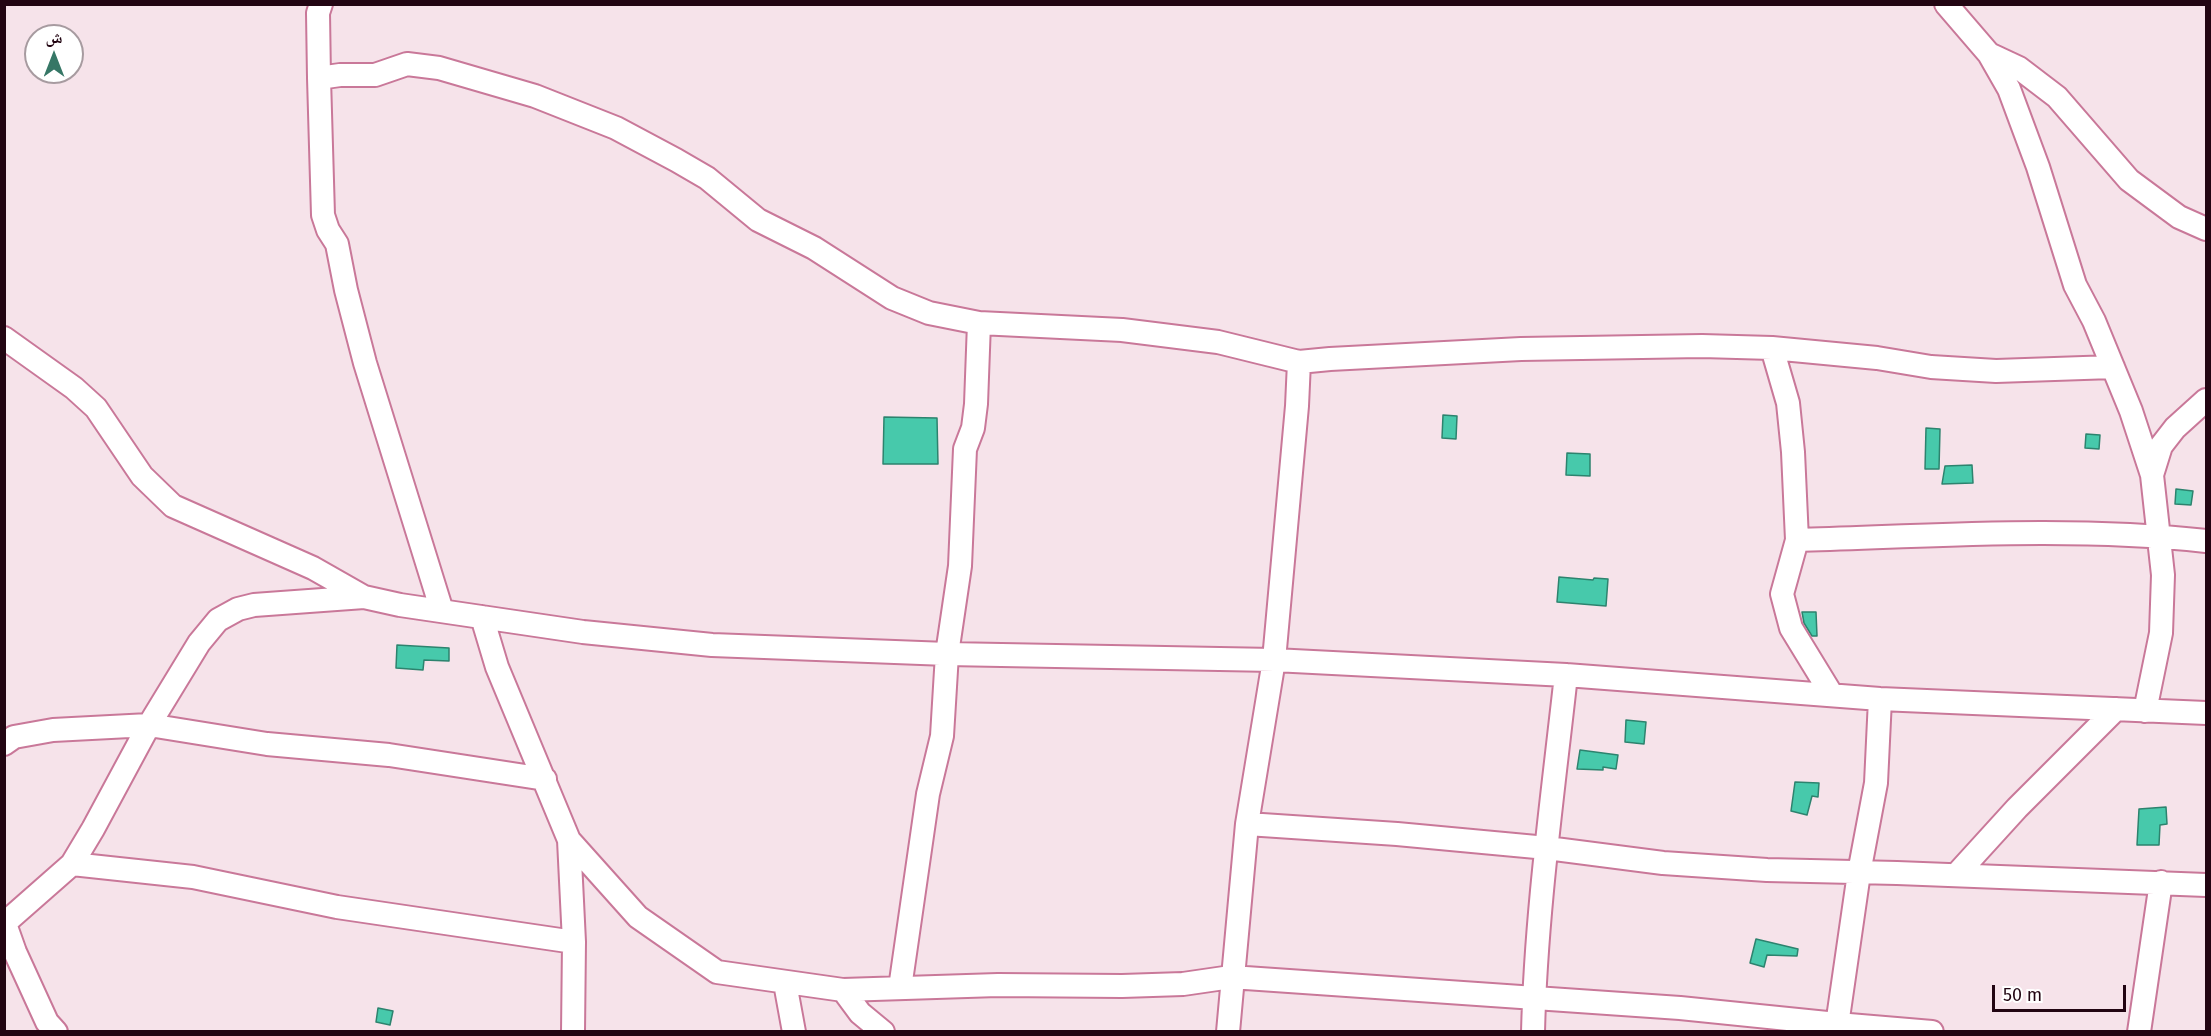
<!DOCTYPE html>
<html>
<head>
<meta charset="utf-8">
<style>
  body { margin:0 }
  #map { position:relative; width:2211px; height:1036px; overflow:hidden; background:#f6e3ea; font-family:"Fira Sans","Noto Naskh Arabic",sans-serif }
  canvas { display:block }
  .frame { position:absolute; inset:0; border:6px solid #220512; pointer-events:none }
  .north { position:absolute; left:24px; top:24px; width:60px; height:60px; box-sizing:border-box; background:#fff; border:2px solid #a79ba0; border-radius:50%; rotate:0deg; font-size:16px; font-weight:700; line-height:24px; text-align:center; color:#220512 }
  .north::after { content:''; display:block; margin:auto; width:21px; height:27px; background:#367766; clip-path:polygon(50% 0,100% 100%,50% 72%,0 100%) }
  .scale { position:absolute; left:1992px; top:985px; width:134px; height:27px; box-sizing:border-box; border:3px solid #220512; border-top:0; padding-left:8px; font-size:18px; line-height:21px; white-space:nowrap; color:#220512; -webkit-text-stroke:4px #fff; paint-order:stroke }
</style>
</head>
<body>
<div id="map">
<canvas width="2211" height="1036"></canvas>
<div class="frame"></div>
<div class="north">ش</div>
<div class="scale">50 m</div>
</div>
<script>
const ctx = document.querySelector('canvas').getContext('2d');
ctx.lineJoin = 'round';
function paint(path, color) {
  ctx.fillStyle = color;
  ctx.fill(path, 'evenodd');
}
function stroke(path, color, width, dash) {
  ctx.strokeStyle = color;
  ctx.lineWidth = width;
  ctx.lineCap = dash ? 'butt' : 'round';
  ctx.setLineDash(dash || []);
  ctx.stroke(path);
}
const building = new Path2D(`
  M 1443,415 L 1457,416 L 1456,439 L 1442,438 Z
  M 884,417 L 937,418 L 938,464 L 883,464 Z
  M 1926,428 L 1940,429 L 1939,469 L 1925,469 Z
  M 2086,434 L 2100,435 L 2099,449 L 2085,448 Z
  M 1567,453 L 1590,454 L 1590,476 L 1566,475 Z
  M 1972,465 L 1973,483 L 1942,484 L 1945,466 Z
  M 2176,489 L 2193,491 L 2191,505 L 2175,504 Z
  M 1559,577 L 1593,580 L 1594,578 L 1608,579 L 1606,606 L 1557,602 Z
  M 1802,612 L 1816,612 L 1817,636 L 1812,636 L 1804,623 Z
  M 397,645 L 449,648 L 449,661 L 424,660 L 423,670 L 396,668 Z
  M 1626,720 L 1646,722 L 1644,744 L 1625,742 Z
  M 1580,750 L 1618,755 L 1616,769 L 1603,767 L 1603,770 L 1577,769 Z
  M 1795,782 L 1819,783 L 1818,797 L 1812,796 L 1807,815 L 1791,811 Z
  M 2166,807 L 2167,824 L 2160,825 L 2159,845 L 2137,845 L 2139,809 Z
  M 1756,939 L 1798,949 L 1797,956 L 1767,955 L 1764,967 L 1750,963 Z
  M 378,1008 L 393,1011 L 390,1025 L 376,1022 Z`);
const minor = new Path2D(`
  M 1946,4 L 1989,54 L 2009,89 L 2038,167 L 2075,285 L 2094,321 L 2131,411 L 2152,475 L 2163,575 L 2161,633 L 2145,711
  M 1989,54 L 2019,68 L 2057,97 L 2129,180 L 2179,217 L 2206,229
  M 319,78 L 318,13 L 321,4
  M 4,338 L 74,388 L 96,408 L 142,476 L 173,506 L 313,568 L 364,597 L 400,605 L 583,632 L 712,645 L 947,654 L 1274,660 L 1566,675 L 1880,699 L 2206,713
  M 1772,348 L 1788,403 L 1793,452 L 1797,540 L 1782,594 L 1791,628 L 1832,695
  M 2152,475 L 2161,446 L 2175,428 L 2206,400
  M 1797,540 C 1933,536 2071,526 2206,541
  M 442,611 L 365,363 L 346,290 L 337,244 L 328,230 L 323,215 L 319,78 L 340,75 L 375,75 L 407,64 L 439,68 L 535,96 L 616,128 L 676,160 L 707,178 L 758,220 L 814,248 L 892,298 L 929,313 L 979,323 L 1122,330 L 1218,342 L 1299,362
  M 482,617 L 497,667 L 569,840 L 574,942 L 573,1032
  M 4,744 L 14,737 L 53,730 L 149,725 L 267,744 L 389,755 L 545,779
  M 1247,824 L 1397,834 L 1547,848 L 1663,863 L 1767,870 L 1897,873 L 2206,885
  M 569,840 L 638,917 L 717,972 L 843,990 L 998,985 L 1122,986 L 1183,984 L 1231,977 L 1680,1008 L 1837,1024 L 1932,1032
  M 72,864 L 193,877 L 337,907 L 574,942
  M 1956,875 L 2017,808 L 2116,709
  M 4,921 L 15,952 L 47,1022 L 56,1032
  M 6,922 L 72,864 L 93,829 L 149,725 L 199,643 L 218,620 L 238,609 L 254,605 L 364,597
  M 785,983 L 794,1032
  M 900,988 L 928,794 L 942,736 L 947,654 L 960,566 L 965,449 L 973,428 L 976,404 L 979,323
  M 843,990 L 860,1013 L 883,1032
  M 1228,1032 L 1247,824 L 1274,660 L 1297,406 L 1299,362 L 1330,359 L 1521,349 L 1702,346 L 1772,348 L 1877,358 L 1931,367 L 1996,371 L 2113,367
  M 1533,1032 C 1536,913 1553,793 1566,675
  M 1836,1032 L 1859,873 L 1876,783 L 1880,699
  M 2139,1032 L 2161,882`);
paint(building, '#47c9ab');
stroke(building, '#2d836e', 1.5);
stroke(minor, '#c97899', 26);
stroke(minor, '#fff', 22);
</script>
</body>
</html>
